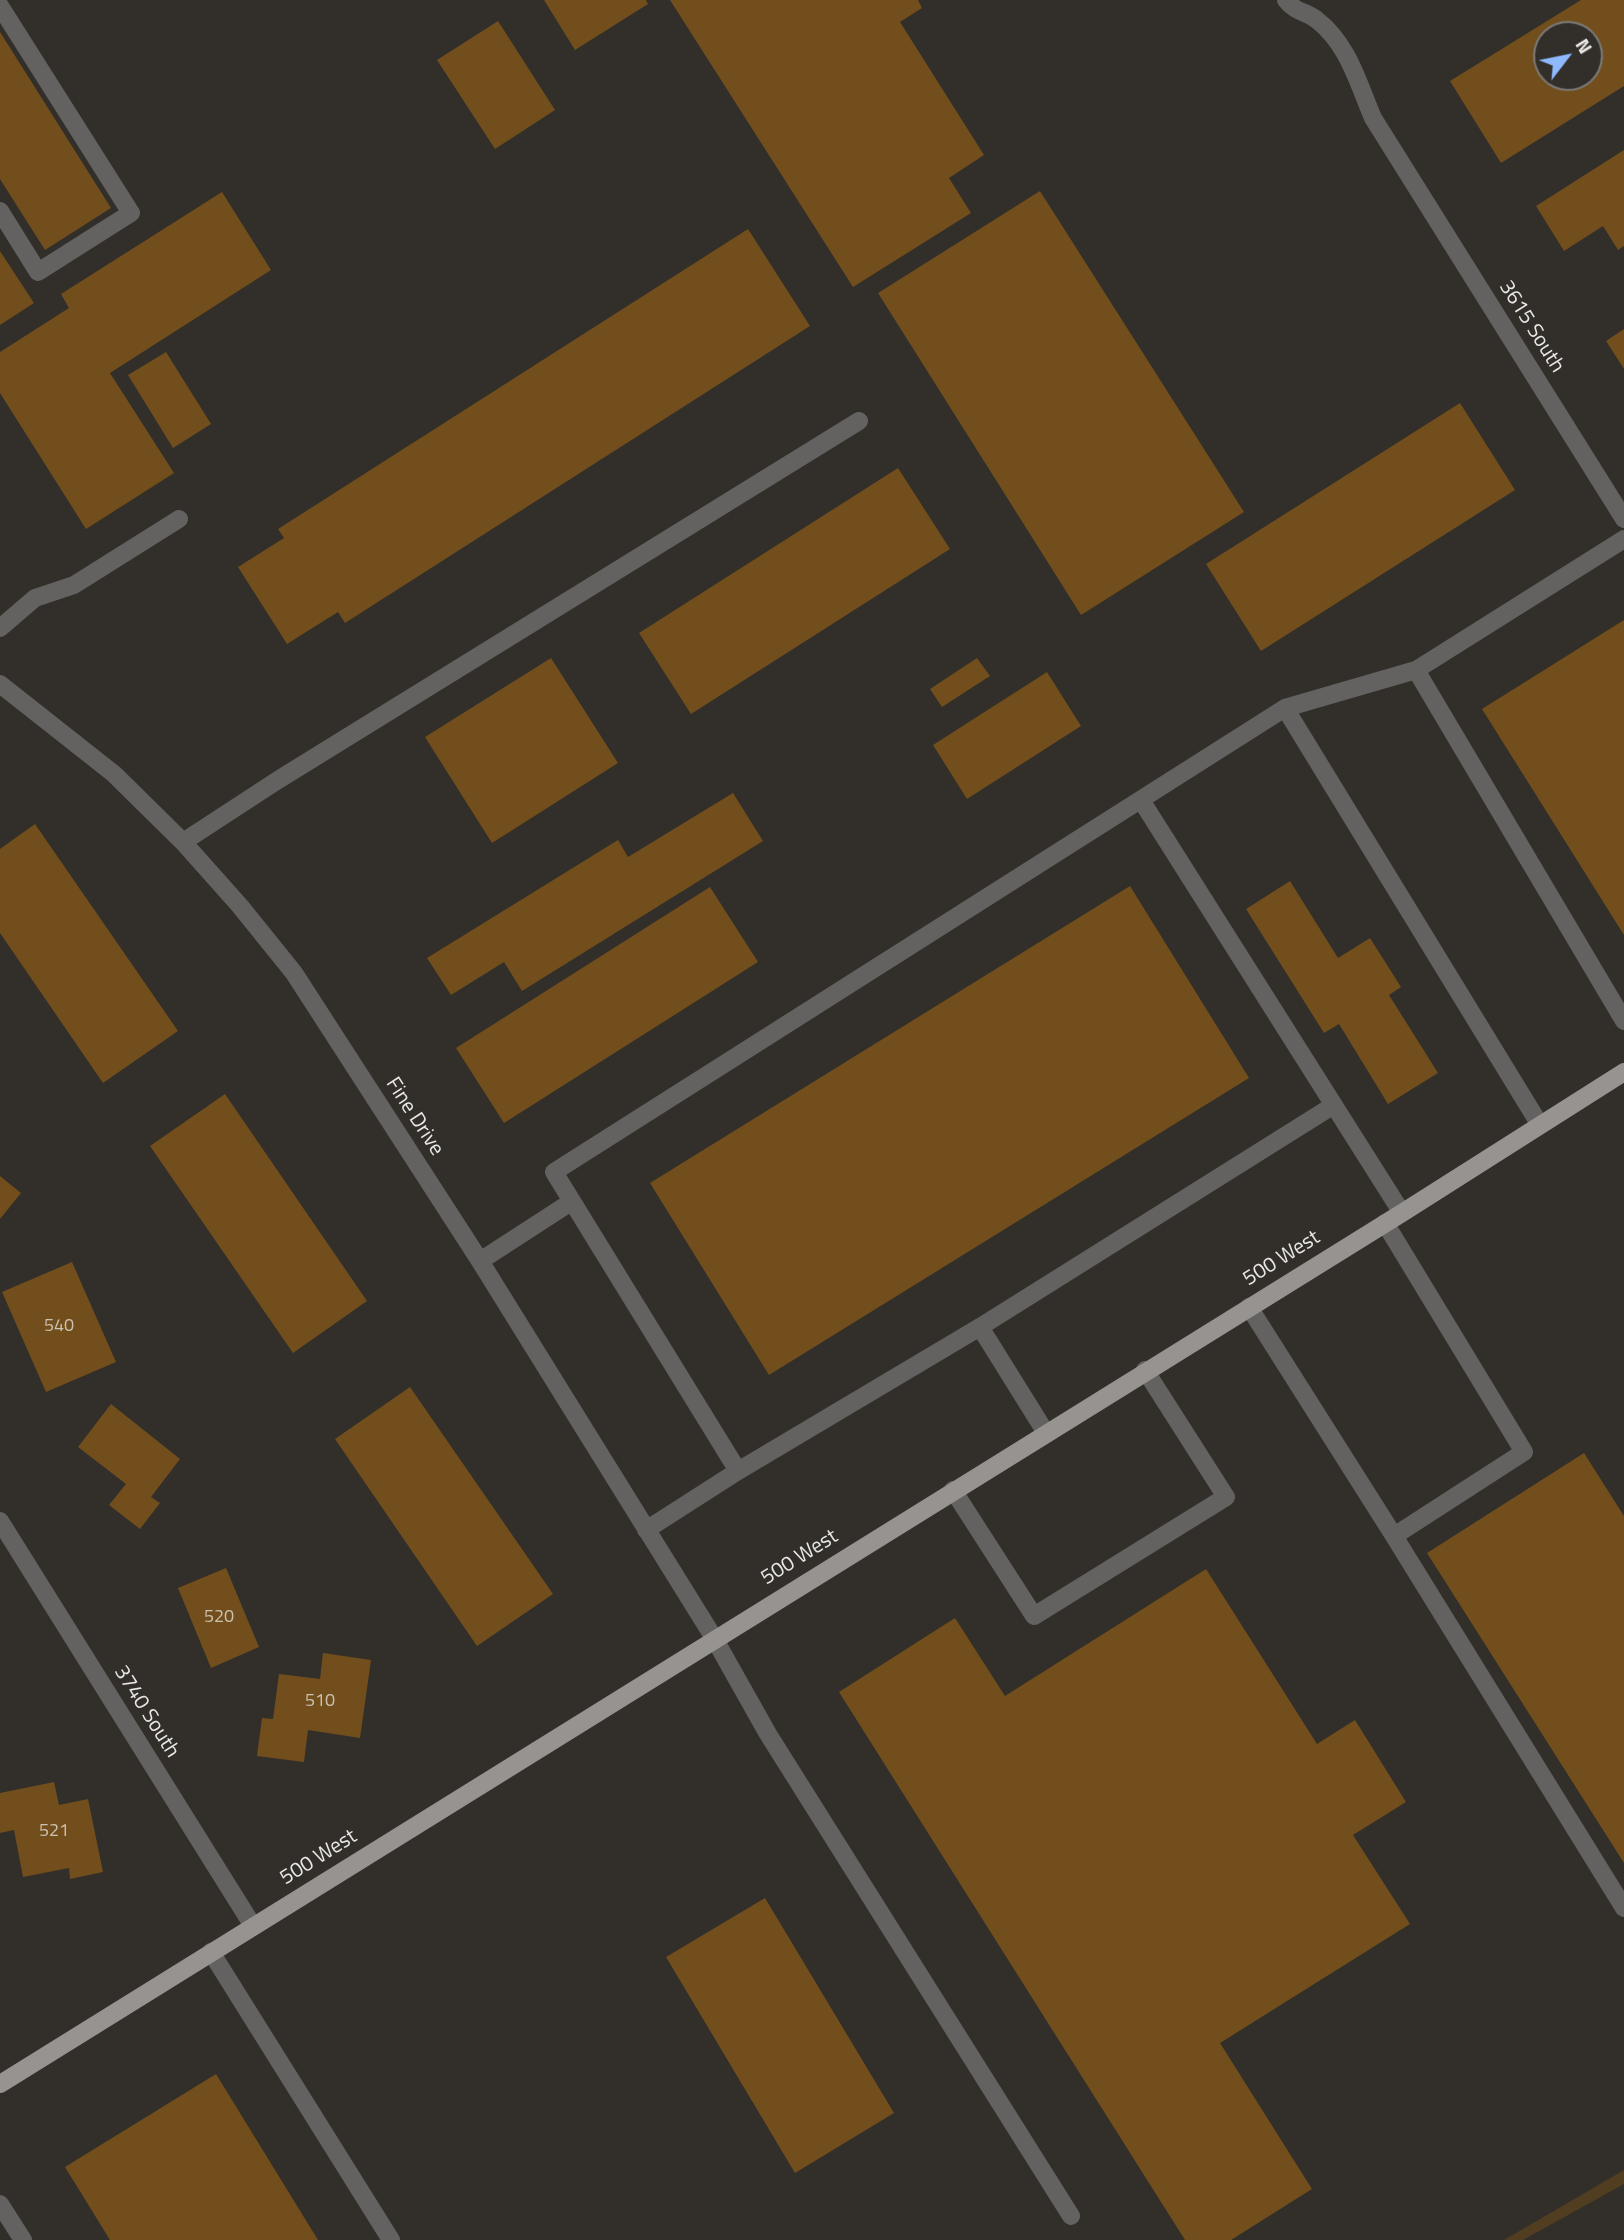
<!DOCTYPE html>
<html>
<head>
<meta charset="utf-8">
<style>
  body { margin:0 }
  #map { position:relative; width:1624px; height:2240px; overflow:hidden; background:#322f2b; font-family:"Titillium Web",sans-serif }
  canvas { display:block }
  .north { position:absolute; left:1533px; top:21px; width:70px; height:70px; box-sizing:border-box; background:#322f2b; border:2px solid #7b7975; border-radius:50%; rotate:58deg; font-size:19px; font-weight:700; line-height:28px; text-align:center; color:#e9e8e5 }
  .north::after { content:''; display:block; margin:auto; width:24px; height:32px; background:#8eb9fc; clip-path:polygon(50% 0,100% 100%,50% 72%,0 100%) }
</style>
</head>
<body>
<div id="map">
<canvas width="1624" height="2240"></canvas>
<div class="north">N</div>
</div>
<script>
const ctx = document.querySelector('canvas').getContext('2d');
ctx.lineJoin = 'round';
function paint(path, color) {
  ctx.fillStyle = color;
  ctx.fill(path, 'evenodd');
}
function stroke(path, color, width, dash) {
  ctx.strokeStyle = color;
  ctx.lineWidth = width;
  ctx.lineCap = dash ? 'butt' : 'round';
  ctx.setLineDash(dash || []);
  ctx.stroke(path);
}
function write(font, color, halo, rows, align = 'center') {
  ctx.font = font + ' "Titillium Web",sans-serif';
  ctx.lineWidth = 6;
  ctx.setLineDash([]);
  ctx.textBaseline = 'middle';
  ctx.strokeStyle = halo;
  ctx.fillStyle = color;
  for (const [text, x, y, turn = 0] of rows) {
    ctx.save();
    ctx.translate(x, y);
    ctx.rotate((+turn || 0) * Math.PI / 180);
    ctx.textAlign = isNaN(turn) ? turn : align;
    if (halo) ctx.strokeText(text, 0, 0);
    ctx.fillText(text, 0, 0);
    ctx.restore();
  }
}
const green = new Path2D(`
  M 1624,2170 L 1624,2184 L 1523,2240 L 1504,2240 Z`);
const building = new Path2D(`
  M 544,0 L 646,0 L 648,4 L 575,50 Z
  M 670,0 L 918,0 L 922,8 L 900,22 L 984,155 L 949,178 L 971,213 L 853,287 Z
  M 1581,0 L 1624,0 L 1624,86 L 1501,163 L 1450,81 ZM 1547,35 L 1589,35 L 1589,77 L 1547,77 Z
  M 498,21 L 555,110 L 495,149 L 437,60 Z
  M 0,32 L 111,208 L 45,250 L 0,179 Z
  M 1624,150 L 1624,246 L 1618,250 L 1603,226 L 1564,251 L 1536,206 Z
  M 1040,191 L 1244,512 L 1081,615 L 878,293 Z
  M 222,192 L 271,270 L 110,373 L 174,473 L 86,529 L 0,393 L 0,352 L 69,308 L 61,294 Z
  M 748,229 L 810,326 L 345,623 L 338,612 L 287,644 L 238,567 L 284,538 L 278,529 Z
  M 0,251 L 34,303 L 0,325 Z
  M 1624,329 L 1624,369 L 1606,341 Z
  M 166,352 L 211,424 L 173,448 L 128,375 Z
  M 1460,403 L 1515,490 L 1261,651 L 1206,564 Z
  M 898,468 L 950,549 L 691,714 L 639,633 Z
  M 1624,620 L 1624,935 L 1482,709 Z
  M 551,658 L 618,763 L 492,843 L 425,737 Z
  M 977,658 L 990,676 L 942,707 L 930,689 Z
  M 1047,672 L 1081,726 L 967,799 L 933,745 Z
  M 733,793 L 763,841 L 522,991 L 504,962 L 451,995 L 427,958 L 618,840 L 628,857 Z
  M 35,824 L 178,1031 L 103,1083 L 0,933 L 0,849 Z
  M 1290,881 L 1338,958 L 1370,938 L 1401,987 L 1389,995 L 1438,1073 L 1388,1104 L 1339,1024 L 1324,1033 L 1246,909 Z
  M 1130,886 L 1249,1078 L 769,1375 L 650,1183 Z
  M 710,887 L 758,962 L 504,1123 L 456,1048 Z
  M 225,1094 L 367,1301 L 293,1353 L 150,1146 Z
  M 0,1176 L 21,1193 L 0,1219 Z
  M 72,1262 L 116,1362 L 46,1392 L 2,1292 Z
  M 410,1387 L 553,1594 L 477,1646 L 335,1439 Z
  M 111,1404 L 180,1459 L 151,1497 L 160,1503 L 140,1529 L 109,1505 L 126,1484 L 78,1447 Z
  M 1584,1453 L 1624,1516 L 1624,1863 L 1427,1553 Z
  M 226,1568 L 259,1647 L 211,1668 L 178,1588 Z
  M 1206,1569 L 1317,1744 L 1355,1720 L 1406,1802 L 1353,1835 L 1410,1924 L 1220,2043 L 1312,2189 L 1231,2240 L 1185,2240 L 839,1692 L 955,1618 L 1005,1696 Z
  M 323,1653 L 371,1660 L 360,1738 L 308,1730 L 304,1762 L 257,1756 L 262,1718 L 273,1719 L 279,1674 L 320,1679 Z
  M 54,1782 L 59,1805 L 88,1799 L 103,1872 L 70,1879 L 69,1868 L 23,1877 L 14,1830 L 0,1833 L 0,1793 Z
  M 765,1898 L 894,2113 L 795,2173 L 666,1957 Z
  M 216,2074 L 318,2240 L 110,2240 L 65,2167 Z`);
const minor = new Path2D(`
  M 1286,0 C 1296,13 1306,11 1317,20 C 1348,44 1358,83 1373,118 L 1624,519
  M 0,6 L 131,213 L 38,272 L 0,211
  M 0,628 L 35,598 L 74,585 L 179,519
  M 1416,670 L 1624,1021
  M 0,684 L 114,774 L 183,842 L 240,906 L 294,973 L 480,1261 L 714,1638 L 768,1734 L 1071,2216
  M 1285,708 L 1540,1125
  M 1141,800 L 1402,1213
  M 183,842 L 278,780 L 859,421
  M 480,1261 L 571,1202
  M 1249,1307 L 1394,1536 L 1524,1452 L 1385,1223
  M 980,1327 L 1046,1433
  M 738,1471 L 554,1172 L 1285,708 L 1416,670 L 1624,539
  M 953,1490 L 1034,1616 L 1226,1497 L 1145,1370
  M 0,1521 L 253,1926
  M 646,1530 L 738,1471 L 980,1327 L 1334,1105
  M 1394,1536 L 1624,1908
  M 211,1952 L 391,2240
  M 0,2204 L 23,2240`);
const major = new Path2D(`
  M 0,2084 L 1402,1213 L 1624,1072`);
const numberNames = [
  ["540",59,1327],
  ["520",219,1618],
  ["510",320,1702],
  ["521",54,1832]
];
const streetNames = [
  ["3615 South",1531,327,58],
  ["Fine Drive",414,1117,57],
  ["500 West",1282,1259,-32],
  ["500 West",800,1558,-32],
  ["3740 South",146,1712,58],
  ["500 West",319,1858,-32]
];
paint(green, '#513d20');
paint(building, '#714e1b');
stroke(minor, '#636260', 18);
stroke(major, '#969390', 18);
write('18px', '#cbc2b2', null, numberNames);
write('21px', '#e9e8e5', '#322f2b', streetNames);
</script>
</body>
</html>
